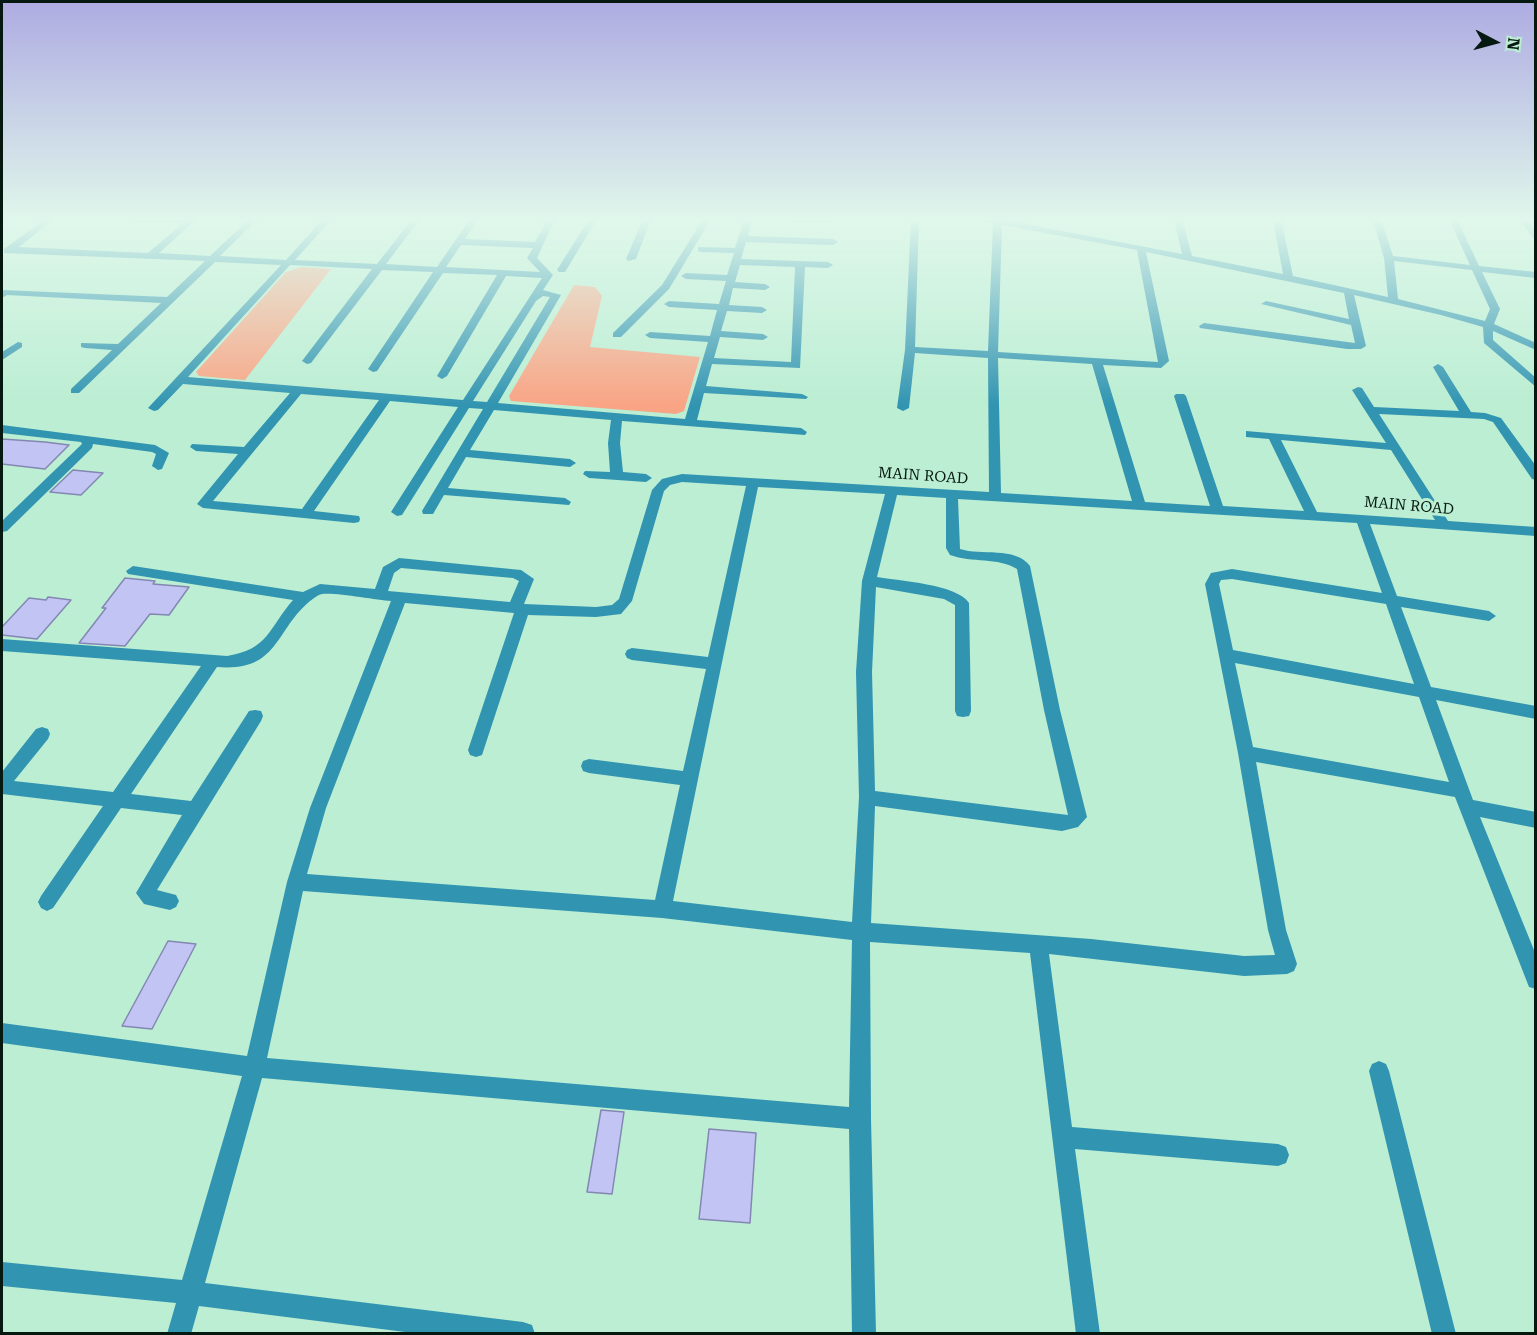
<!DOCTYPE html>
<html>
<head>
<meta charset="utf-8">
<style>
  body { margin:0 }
  #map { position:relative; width:1537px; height:1335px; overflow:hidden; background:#bbeed3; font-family:"Roboto Serif",serif }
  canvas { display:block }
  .frame { position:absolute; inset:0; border:3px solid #061910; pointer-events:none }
  .north { position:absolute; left:1465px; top:12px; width:60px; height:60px; -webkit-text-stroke:4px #bbeed3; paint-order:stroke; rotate:96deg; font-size:16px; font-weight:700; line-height:24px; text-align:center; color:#061910 }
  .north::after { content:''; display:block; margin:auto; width:21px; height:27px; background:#061910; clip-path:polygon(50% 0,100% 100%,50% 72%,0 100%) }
</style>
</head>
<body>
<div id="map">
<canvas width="1537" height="1335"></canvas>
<div class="frame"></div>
<div class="north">N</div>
</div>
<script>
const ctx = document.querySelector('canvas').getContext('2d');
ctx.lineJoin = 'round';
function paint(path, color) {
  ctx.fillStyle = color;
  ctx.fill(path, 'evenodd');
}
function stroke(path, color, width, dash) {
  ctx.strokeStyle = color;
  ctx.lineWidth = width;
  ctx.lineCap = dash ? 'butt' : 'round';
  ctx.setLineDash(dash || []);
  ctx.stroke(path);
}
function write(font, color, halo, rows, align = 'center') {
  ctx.font = font + ' "Roboto Serif",serif';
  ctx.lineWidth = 6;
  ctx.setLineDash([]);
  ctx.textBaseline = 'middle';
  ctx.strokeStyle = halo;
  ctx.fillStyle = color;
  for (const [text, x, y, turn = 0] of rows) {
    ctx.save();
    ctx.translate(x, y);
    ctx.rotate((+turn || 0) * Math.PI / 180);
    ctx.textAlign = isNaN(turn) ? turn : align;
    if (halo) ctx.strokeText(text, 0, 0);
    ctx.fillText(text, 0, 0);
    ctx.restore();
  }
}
const green = new Path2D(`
  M 301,267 L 331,269 L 245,380 L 199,376 L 196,372 L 286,272 Z
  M 574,285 L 595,287 L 602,296 L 590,347 L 700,357 L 684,411 L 676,414 L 511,401 L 509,396 Z`);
const building = new Path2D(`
  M 2,439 L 45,442 L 69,445 L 45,469 L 2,464 Z
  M 73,470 L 103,473 L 81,495 L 50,492 Z
  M 125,578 L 155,581 L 153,584 L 189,587 L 169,615 L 150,614 L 125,646 L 79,643 L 106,608 L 102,608 Z
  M 48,597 L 71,600 L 37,639 L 2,635 L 2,627 L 29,598 L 46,600 Z
  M 168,941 L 196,944 L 152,1029 L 122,1026 Z
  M 601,1110 L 624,1112 L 612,1194 L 587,1192 Z
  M 709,1129 L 756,1133 L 750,1223 L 699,1219 Z`);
const minor = new Path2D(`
  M 45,219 L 54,219 L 19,247 L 148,253 L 183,223 L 138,222 L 134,219 L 197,219 L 159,253 L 210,256 L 249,219 L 258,219 L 220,256 L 286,260 L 323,219 L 332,219 L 295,260 L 377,264 L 412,219 L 420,219 L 386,264 L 437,267 L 470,219 L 478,219 L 465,239 L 535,242 L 546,222 L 534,219 L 555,219 L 537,258 L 553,275 L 543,290 L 561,295 L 498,403 L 685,419 L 708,342 L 650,338 L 645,335 L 650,332 L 710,336 L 717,310 L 669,307 L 664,304 L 669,301 L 719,304 L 726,281 L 686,279 L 681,276 L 686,273 L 727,275 L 734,253 L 701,252 L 698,251 L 698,247 L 735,248 L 744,219 L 752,219 L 748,236 L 833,239 L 838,242 L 833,245 L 746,242 L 741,259 L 828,262 L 833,265 L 828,268 L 805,267 L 800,368 L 712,364 L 706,386 L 802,394 L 808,397 L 806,399 L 704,393 L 697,420 L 801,428 L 807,432 L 805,435 L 622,421 L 620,443 L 623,472 L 646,474 L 652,478 L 646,482 L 589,478 L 583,474 L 585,471 L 610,472 L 608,443 L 611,420 L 494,410 L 470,450 L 570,459 L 576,463 L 570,467 L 466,457 L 448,488 L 565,498 L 571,502 L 569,505 L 444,495 L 433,514 L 423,514 L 422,511 L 483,409 L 469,408 L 402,515 L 397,516 L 391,512 L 458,407 L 390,401 L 314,511 L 359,516 L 360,519 L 359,522 L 354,523 L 203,508 L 197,504 L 238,454 L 196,451 L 190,447 L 192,444 L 244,447 L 290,393 L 183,384 L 158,410 L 154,411 L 148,408 L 281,265 L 215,262 L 79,393 L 71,393 L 71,389 L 112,350 L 85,348 L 81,347 L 81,343 L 118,344 L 161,303 L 7,295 L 2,298 L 2,290 L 167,297 L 205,261 L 4,253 L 4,249 ZM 461,245 L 533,248 L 527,258 L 540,272 L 446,267 ZM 290,265 L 372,269 L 302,361 L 307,364 L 311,363 L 382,270 L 433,272 L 368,369 L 373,372 L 377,371 L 443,273 L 497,275 L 437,376 L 442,379 L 447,376 L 506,276 L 542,278 L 463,400 L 188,377 ZM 740,265 L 795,267 L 791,362 L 714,358 L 720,337 L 763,340 L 768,337 L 763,334 L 721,331 L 727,311 L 762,313 L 767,310 L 762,307 L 729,305 L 733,288 L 765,290 L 770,287 L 765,284 L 735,282 ZM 543,296 L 550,297 L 487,402 L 473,401 L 536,301 ZM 301,394 L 379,400 L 302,509 L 213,501 Z
  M 589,219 L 597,219 L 565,272 L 559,272 L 557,270 Z
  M 643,219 L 651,219 L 636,259 L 628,261 L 626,259 Z
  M 703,219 L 711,219 L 669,289 L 621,337 L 613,337 L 613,333 L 662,285 Z
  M 792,219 L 833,219 L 829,222 L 796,222 Z
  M 911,219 L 919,219 L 915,347 L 988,351 L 993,223 L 981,219 L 1000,219 L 1182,254 L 1174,219 L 1182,219 L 1192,256 L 1283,274 L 1273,219 L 1281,219 L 1293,276 L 1388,297 L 1384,258 L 1373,219 L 1381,219 L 1393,256 L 1470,265 L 1449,219 L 1457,219 L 1479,266 L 1536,272 L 1536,278 L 1482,272 L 1500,309 L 1494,324 L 1536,343 L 1536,350 L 1493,331 L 1493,340 L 1536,378 L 1536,387 L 1484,343 L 1483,327 L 1441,315 L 1354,295 L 1366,346 L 1361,349 L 1347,349 L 1200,328 L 1199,326 L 1204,323 L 1355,343 L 1351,325 L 1261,304 L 1266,301 L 1349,319 L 1344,293 L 1146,252 L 1169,361 L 1161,368 L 1103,365 L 1145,502 L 1210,506 L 1174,396 L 1176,394 L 1184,394 L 1186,396 L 1223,506 L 1304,511 L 1269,439 L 1246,437 L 1246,431 L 1386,443 L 1352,390 L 1358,387 L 1362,388 L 1374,407 L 1459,411 L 1433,367 L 1438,364 L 1443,367 L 1471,412 L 1485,413 L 1501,418 L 1536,466 L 1536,480 L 1532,479 L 1493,422 L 1484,419 L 1379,414 L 1448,521 L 1536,527 L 1536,536 L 1370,524 L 1397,596 L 1489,611 L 1496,616 L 1489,621 L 1401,607 L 1431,687 L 1536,706 L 1536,719 L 1436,700 L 1473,800 L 1536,812 L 1536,828 L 1480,817 L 1536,955 L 1536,989 L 1529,987 L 1455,797 L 1256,762 L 1286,930 L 1297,964 L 1294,971 L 1287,974 L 1244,976 L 1049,954 L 1072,1127 L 1278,1144 L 1286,1147 L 1289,1155 L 1286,1163 L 1278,1166 L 1075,1149 L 1100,1334 L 1076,1334 L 1030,953 L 870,942 L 871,1119 L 876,1334 L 852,1334 L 849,1129 L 262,1078 L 205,1283 L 523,1322 L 532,1325 L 535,1334 L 421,1334 L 199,1306 L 191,1334 L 167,1334 L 176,1303 L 2,1286 L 2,1262 L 182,1280 L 242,1076 L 2,1043 L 2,1023 L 247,1056 L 287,882 L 310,808 L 391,601 C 376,600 335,592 322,594 C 317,595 313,599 310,601 C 274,631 279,672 217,667 L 131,794 L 191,801 L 249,711 L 255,710 L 261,711 L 263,716 L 261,721 L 157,890 L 176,895 L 179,901 L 176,907 L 170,910 L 144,904 L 136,893 L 182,815 L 121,808 L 53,908 L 47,911 L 41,908 L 38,902 L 41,896 L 103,806 L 2,794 L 2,772 L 36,729 L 42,727 L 48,729 L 50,734 L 48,739 L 14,781 L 113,792 L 201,666 L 2,651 L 2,639 L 227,656 C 269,649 268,629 293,600 L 128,574 L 126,571 L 133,566 L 303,592 L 320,584 L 375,589 L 383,567 L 399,558 L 521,570 L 534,579 L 524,604 L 596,607 L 612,605 L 619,599 L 652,490 L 662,479 L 682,474 L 989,492 L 988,358 L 915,353 L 909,408 L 903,411 L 897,408 L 905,350 ZM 1002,225 L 1137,250 L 1158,362 L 998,352 ZM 1394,261 L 1472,270 L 1490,309 L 1485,321 L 1398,299 ZM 998,358 L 1092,364 L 1132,501 L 1001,493 ZM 1281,440 L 1391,450 L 1435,520 L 1317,512 ZM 682,482 L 746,486 L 708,657 L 632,648 L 627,650 L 625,654 L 627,658 L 632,660 L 706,669 L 683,771 L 589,759 L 583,761 L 581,766 L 583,771 L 589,773 L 680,785 L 655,900 L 307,874 L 326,808 L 405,603 L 514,613 L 468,750 L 470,755 L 476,757 L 482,755 L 528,615 L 596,617 L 621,614 L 632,601 L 664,491 L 670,485 ZM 758,487 L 885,494 L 862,581 L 856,672 L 859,797 L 852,922 L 673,901 ZM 897,495 L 946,498 L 946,548 L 950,555 C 972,563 998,557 1017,569 L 1044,710 L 1068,815 L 875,791 L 872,672 L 876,587 L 944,599 L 955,605 L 955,711 L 957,716 L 963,717 L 969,716 L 971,711 L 969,603 C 957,584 899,581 877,577 ZM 958,499 L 1357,523 L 1382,593 L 1232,569 L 1211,573 L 1205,584 L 1238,753 L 1268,930 L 1275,955 L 1244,956 L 1091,939 L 871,923 L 875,806 L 1062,831 L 1078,827 L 1087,817 L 1060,710 L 1030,566 C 1015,546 981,556 960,549 ZM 401,568 L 513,578 L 519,581 L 510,602 L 388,591 L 394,573 ZM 1232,579 L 1386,604 L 1414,684 L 1233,650 L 1219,584 L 1221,580 ZM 1235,663 L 1419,697 L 1449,782 L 1253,747 ZM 303,891 L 662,918 L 852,940 L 849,1107 L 267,1058 Z
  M 1519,219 L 1527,219 L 1536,231 L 1536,242 Z
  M 18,342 L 22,343 L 22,347 L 2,360 L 2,352 Z
  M 2,425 L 155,445 L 169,453 L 162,469 L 158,470 L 152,466 L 156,454 L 152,452 L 93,444 L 92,448 L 7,531 L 2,532 L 2,521 L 82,444 L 81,442 L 2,433 Z
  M 1379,1061 L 1386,1064 L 1389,1071 L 1456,1334 L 1432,1334 L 1369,1071 L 1372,1064 Z`);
const streetNames = [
  ["MAIN ROAD",923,476,4],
  ["MAIN ROAD",1409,506,5]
];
paint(green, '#f9a484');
paint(building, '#c2c5f3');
stroke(building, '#8487b2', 1.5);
paint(minor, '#3194b1');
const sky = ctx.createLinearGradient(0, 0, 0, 406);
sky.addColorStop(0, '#aeabe2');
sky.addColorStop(0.54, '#e0f7eb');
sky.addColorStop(1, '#e0f7eb00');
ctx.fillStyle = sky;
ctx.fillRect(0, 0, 1537, 406);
write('15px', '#061910', '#bbeed3', streetNames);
</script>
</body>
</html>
